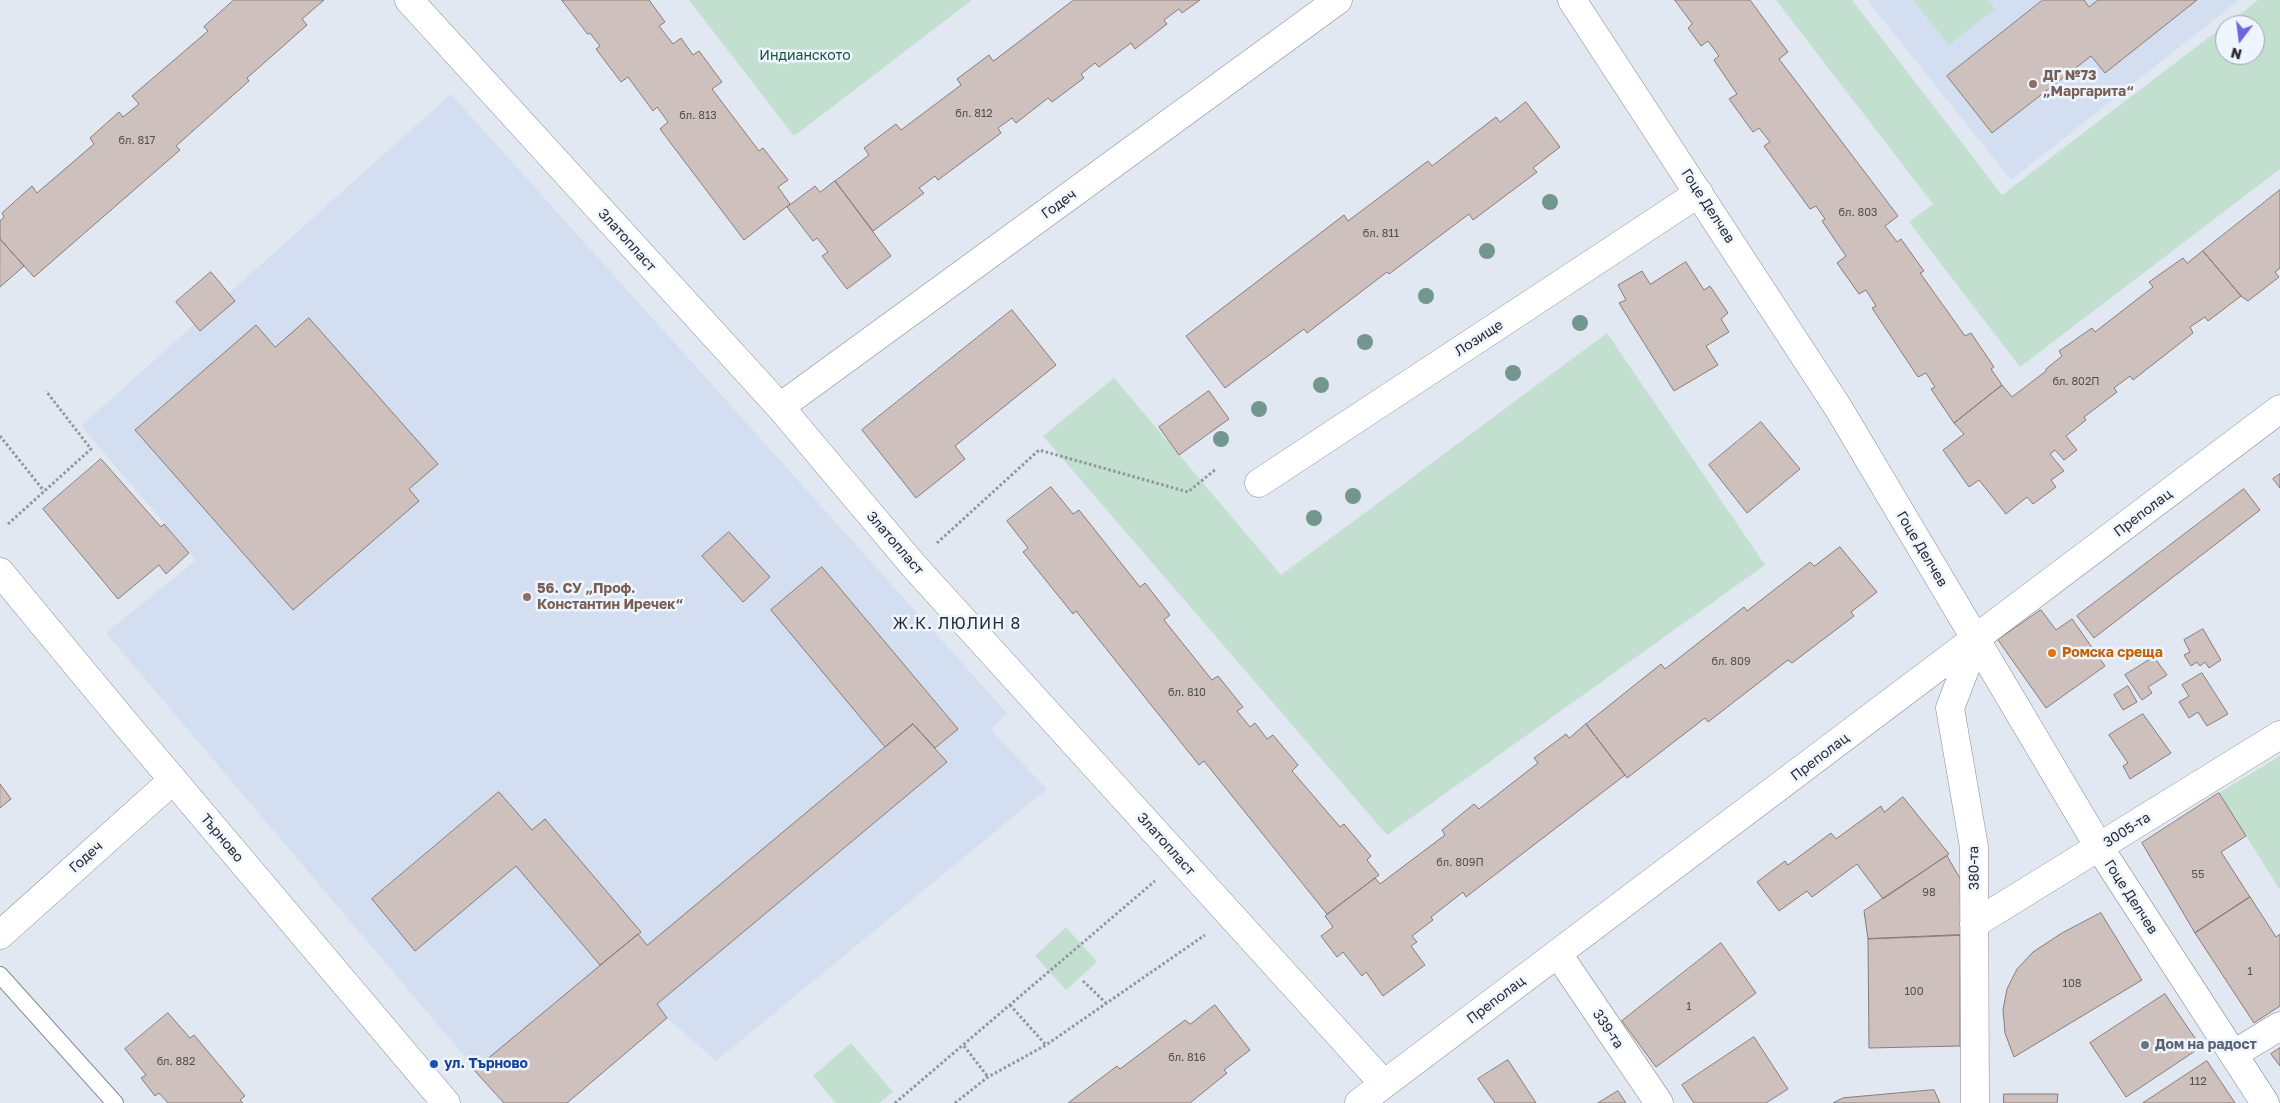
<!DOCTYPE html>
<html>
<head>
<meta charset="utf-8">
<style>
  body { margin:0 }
  #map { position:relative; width:2280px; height:1103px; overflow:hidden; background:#e1e8f2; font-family:"Golos Text",sans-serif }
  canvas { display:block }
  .north { position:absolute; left:2215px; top:15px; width:50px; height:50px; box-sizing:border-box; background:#eff5fe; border:1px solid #a0a4ab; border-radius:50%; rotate:195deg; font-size:14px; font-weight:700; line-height:20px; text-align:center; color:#292b2f }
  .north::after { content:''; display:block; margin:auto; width:18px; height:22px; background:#6c67e1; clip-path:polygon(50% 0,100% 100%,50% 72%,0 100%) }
</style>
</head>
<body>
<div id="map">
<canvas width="2280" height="1103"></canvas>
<div class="north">N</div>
</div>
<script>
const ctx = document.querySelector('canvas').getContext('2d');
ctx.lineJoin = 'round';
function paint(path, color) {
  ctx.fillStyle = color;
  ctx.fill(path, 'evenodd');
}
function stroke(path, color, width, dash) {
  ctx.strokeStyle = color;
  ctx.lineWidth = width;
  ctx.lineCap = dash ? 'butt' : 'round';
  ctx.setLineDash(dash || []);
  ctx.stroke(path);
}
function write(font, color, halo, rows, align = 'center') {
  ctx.font = font + ' "Golos Text",sans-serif';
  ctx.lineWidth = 5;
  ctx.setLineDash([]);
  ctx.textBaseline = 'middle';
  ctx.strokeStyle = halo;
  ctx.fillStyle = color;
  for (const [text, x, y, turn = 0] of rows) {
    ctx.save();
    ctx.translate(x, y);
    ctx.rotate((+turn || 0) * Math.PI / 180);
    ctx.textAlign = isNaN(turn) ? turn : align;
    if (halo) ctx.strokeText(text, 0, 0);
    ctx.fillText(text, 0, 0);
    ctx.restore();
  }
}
const built = new Path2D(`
  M 1867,0 L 2239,0 L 2011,180 Z
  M 451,94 L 1007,713 L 991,730 L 1047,789 L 716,1061 L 667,1018 L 567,1103 L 504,1103 L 106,633 L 196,560 L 81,426 Z`);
const green = new Path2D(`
  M 689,0 L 972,0 L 794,136 Z
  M 1776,0 L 1852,0 L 2002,195 L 2225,25 L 2225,55 L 2255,55 L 2255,25 L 2226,25 L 2258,0 L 2280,0 L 2280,169 L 2020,367 L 1909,222 L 1933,204 Z
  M 1913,0 L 1988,0 L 1995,9 L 1949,45 Z
  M 1607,333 L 1765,565 L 1387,835 L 1043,436 L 1114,378 L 1281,575 Z
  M 2280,756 L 2280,890 L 2219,793 Z
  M 1066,927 L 1097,962 L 1066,990 L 1035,956 Z
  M 851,1043 L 893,1092 L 879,1103 L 836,1103 L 813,1076 Z`);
const building = new Path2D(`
  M 234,0 L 324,0 L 302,19 L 307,25 L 247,78 L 249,81 L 176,146 L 180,150 L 34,277 L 0,239 L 0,221 L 4,217 L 2,213 L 32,186 L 37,193 L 94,144 L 90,138 L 119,112 L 123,117 L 139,104 L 132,96 L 208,31 L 204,27 Z
  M 562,0 L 649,0 L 665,22 L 659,26 L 673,44 L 681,38 L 693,55 L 699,51 L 722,82 L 712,89 L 759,151 L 763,148 L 788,180 L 778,187 L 790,204 L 744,240 L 660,129 L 668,122 L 657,107 L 653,111 L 628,77 L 621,82 L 596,49 L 600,46 L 590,33 L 588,34 Z
  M 1074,0 L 1200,0 L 1182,13 L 1179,9 L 1164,20 L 1167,24 L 1135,49 L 1131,43 L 1099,67 L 1095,63 L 1081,74 L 1084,78 L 1052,102 L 1048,98 L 1016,123 L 1012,118 L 998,128 L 1001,133 L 938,180 L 935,176 L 919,188 L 924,193 L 873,231 L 835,181 L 869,155 L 864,148 L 896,124 L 901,130 L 961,85 L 957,79 L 989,55 L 993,61 Z
  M 1675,0 L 1750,0 L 1788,52 L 1779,59 L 1898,216 L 1885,226 L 1897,242 L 1901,239 L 1924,271 L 1920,273 L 1965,336 L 1971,333 L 1994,367 L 1991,369 L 2002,385 L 1954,423 L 1931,389 L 1935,387 L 1926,373 L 1918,377 L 1872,308 L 1876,306 L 1866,290 L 1859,294 L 1837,263 L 1846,256 L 1822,221 L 1825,219 L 1816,206 L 1810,209 L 1764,146 L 1770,142 L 1759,128 L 1753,132 L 1729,99 L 1737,94 L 1714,60 L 1719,56 L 1708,41 L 1701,46 L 1688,28 L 1692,24 Z
  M 2043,0 L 2084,0 L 2089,7 L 2098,0 L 2197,0 L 2105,73 L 2091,56 L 1992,133 L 1947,76 Z
  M 1526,102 L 1560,147 L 1533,168 L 1537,172 L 1473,220 L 1469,214 L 1389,274 L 1387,272 L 1307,333 L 1304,329 L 1225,388 L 1186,336 L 1344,215 L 1348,221 L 1428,161 L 1432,166 L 1496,117 L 1500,122 Z
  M 835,181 L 891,256 L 847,289 L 822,256 L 828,252 L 817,238 L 813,241 L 787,207 L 815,186 L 820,192 Z
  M 2280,190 L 2280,268 L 2275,272 L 2279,277 L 2248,301 L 2241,296 L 2203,251 Z
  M 0,239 L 24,266 L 0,287 Z
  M 2203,251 L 2241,296 L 2208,321 L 2205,317 L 2190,327 L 2193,333 L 2133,380 L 2130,376 L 2114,388 L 2117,392 L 2084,417 L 2086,420 L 2066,436 L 2077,450 L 2064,460 L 2055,450 L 2050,454 L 2064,471 L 2051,480 L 2056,487 L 2033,504 L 2027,497 L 2006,514 L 1979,480 L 1969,487 L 1943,450 L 1964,434 L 1954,423 L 2002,385 L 2012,397 L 2046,371 L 2046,369 L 2062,356 L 2059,351 L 2092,328 L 2095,332 L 2153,287 L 2149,282 L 2183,258 L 2187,263 Z
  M 1686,262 L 1704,290 L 1710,286 L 1728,313 L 1721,319 L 1729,332 L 1706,346 L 1718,365 L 1674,391 L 1619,303 L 1626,300 L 1618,285 L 1642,271 L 1650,284 Z
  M 211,272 L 235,301 L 200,331 L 176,302 Z
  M 1012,310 L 1056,365 L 955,446 L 965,459 L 916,498 L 862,430 Z
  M 309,318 L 438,464 L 409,489 L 419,501 L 293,610 L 135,430 L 256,325 L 275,347 Z
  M 1209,391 L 1229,419 L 1179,455 L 1159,427 Z
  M 1761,422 L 1800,469 L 1747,513 L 1709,465 Z
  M 101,459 L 161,527 L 164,524 L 189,553 L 166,574 L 159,565 L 118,599 L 43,509 Z
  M 2280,474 L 2280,488 L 2273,479 Z
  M 1051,487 L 1073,514 L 1079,510 L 1140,587 L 1145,583 L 1170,615 L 1164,620 L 1212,680 L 1218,676 L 1243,707 L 1237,711 L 1250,727 L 1255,723 L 1267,739 L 1273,735 L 1298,765 L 1292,771 L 1340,827 L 1344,824 L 1371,856 L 1367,860 L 1379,875 L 1327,914 L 1204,761 L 1199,765 L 1076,611 L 1073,614 L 1023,552 L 1028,548 L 1007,521 Z
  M 2244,489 L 2260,510 L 2094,638 L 2077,616 Z
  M 729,532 L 770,577 L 743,602 L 702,556 Z
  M 1840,547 L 1877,592 L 1851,612 L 1854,616 L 1792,663 L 1788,660 L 1708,722 L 1705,718 L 1627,778 L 1586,724 L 1661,664 L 1665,669 L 1744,607 L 1747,611 L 1810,562 L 1814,566 Z
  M 822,567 L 958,729 L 935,748 L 913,724 L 885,747 L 771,610 Z
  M 2041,610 L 2056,630 L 2072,619 L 2105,666 L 2046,708 L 1998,640 Z
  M 2203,629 L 2221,660 L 2209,668 L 2205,662 L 2200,666 L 2197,662 L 2191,666 L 2184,655 L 2190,652 L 2184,640 Z
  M 2154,657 L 2167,675 L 2148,687 L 2152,693 L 2142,700 L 2125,675 Z
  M 2202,673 L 2228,714 L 2207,726 L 2198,712 L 2189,718 L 2179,702 L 2189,696 L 2182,685 Z
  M 2128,686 L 2137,702 L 2123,710 L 2114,695 Z
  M 2143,714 L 2171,753 L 2130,779 L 2123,766 L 2128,763 L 2109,735 Z
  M 913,724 L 947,762 L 657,1004 L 667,1018 L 567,1103 L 504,1103 L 474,1070 L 638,934 L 647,945 Z
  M 1586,724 L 1625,775 L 1466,897 L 1463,892 L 1431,917 L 1433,920 L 1412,936 L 1417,942 L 1411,946 L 1425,965 L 1383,996 L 1366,972 L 1362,976 L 1343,952 L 1337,957 L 1321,936 L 1333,927 L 1325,916 L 1375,878 L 1380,884 L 1445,835 L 1442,830 L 1474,804 L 1479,809 L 1538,763 L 1534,758 L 1566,734 L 1569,738 Z
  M 0,784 L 11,799 L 0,808 Z
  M 499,792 L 532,830 L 545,819 L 641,932 L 600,965 L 516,866 L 415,951 L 372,899 Z
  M 2219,793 L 2246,836 L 2221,852 L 2250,897 L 2195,933 L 2142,843 Z
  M 1903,797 L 1949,854 L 1883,899 L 1857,864 L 1812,897 L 1807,891 L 1779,911 L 1757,882 L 1785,861 L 1788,865 L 1831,833 L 1836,839 L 1881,806 L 1884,812 Z
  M 1947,856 L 1965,887 L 1968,935 L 1868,939 L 1864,911 Z
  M 2250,897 L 2276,937 L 2280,934 L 2280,1006 L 2254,1023 L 2195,933 Z
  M 2101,913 L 2142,980 L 2014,1057 L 2005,1033 L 2003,1010 L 2007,989 L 2017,969 L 2033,952 L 2062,933 Z
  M 1960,935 L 1960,1046 L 1869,1048 L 1868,939 Z
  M 1721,943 L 1756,993 L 1656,1067 L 1622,1021 Z
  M 2165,994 L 2201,1047 L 2126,1097 L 2090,1043 Z
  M 1215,1005 L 1250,1050 L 1224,1070 L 1227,1073 L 1190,1103 L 1068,1103 L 1117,1066 L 1120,1069 L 1185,1020 L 1190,1024 Z
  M 168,1013 L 190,1038 L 194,1035 L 245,1096 L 240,1100 L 243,1103 L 168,1103 L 159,1093 L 155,1096 L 141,1078 L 146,1075 L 125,1049 Z
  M 1754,1037 L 1788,1089 L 1766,1103 L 1694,1103 L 1682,1085 Z
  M 2280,1048 L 2280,1066 L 2271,1054 Z
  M 1508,1060 L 1536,1103 L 1495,1103 L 1478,1079 Z
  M 2207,1061 L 2235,1103 L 2143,1103 Z
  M 1934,1090 L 1940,1103 L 1833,1103 L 1843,1098 Z
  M 1618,1091 L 1626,1103 L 1598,1103 Z
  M 2004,1094 L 2058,1094 L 2057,1103 L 2004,1103 Z`);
const path = new Path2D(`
  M 0,436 L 44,491
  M 8,524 L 91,449 L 46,391
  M 937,543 L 1039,450 L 1188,492 L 1216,469
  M 1083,981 L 1106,1003
  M 1010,1005 L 1046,1045
  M 964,1046 L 988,1077
  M 895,1103 L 1155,881
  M 955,1103 L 988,1077 L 1046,1045 L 1205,935`);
const lane = new Path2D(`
  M 0,975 L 115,1103`);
const street = new Path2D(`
  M 409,0 L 780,407 L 913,565 L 1384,1084
  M 1572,0 L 1839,409 L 2099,847 L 2265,1103
  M 780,407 L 1338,0
  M 1259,483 L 1699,193
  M 1974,924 L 2280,735
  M 0,935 L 173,780
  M 1558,954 L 1659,1103
  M 2234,1054 L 2280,1026
  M 1359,1103 L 2280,409
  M 1975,1103 L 1974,847 L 1950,708 L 1976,640`);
const secondary = new Path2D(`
  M 0,572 L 125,723 L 446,1103`);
const trees = [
  [1550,202],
  [1487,251],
  [1426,296],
  [1580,323],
  [1365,342],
  [1513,373],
  [1321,385],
  [1259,409],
  [1221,439],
  [1353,496],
  [1314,518]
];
const markers = [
  [2033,84,5,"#8d6e63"],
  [527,597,5,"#8d6e63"],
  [2052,653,5,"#e8710a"],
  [2145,1045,5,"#6b7280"],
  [434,1064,5,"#1a4fb4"]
];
const numberNames = [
  ["бл. 812",974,114],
  ["бл. 813",698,116],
  ["бл. 817",137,141],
  ["бл. 803",1858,213],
  ["бл. 811",1381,234],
  ["бл. 802П",2076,382],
  ["бл. 809",1731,662],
  ["бл. 810",1187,693],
  ["бл. 809П",1460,863],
  ["55",2198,875],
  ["98",1929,893],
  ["1",2250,972],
  ["108",2072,984],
  ["100",1914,992],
  ["1",1689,1007],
  ["бл. 816",1187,1058],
  ["бл. 882",176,1062],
  ["112",2198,1082]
];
const parkNames = [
  ["Индианското",805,56]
];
const educationNames = [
  ["ДГ №73",2043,76],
  ["„Маргарита“",2043,92],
  ["56. СУ „Проф.",537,589],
  ["Константин Иречек“",537,605]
];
const streetNames = [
  ["Годеч",1059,204,-36],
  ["Гоце Делчев",1708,206,57],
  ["Златопласт",627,240,48],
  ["Лозище",1479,338,-33],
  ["Преполац",2143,513,-37],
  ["Златопласт",895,543,49],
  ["Гоце Делчев",1922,549,59],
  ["Преполац",1820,757,-37],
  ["3005-та",2127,830,-32],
  ["Търново",222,838,50],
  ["Златопласт",1166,844,48],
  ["Годеч",86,857,-42],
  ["380-та",1974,868,-91],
  ["Гоце Делчев",2131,897,57],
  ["Преполац",1496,1000,-37],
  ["339-та",1608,1029,56]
];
const foodNames = [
  ["Ромска среща",2062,653]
];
const worshipNames = [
  ["Дом на радост",2155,1045]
];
const transitNames = [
  ["ул. Търново",444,1064]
];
const quarterNames = [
  ["Ж.К. ЛЮЛИН 8",957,624]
];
paint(built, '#d3dff0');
paint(green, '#c2dfd0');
paint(building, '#cec1bd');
stroke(building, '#887b78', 1);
stroke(lane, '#848a93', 18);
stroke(street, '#848a93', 29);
stroke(secondary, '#848a93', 29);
stroke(path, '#91959d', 3, [2.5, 2.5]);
stroke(lane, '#fff', 16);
stroke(street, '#fff', 28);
stroke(secondary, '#fff', 28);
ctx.fillStyle = '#73968e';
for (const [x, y] of trees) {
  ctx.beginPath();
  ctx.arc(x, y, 8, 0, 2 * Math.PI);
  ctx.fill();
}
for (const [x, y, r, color] of markers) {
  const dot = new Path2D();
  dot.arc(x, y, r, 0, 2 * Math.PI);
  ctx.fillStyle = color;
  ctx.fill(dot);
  stroke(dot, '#eff5fe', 2);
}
write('11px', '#525052', null, numberNames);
write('14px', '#19533c', '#eff5fe', parkNames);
write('bold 14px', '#785e54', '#eff5fe', educationNames, 'left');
write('14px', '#292b2f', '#eff5fe', streetNames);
write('bold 14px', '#c56008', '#eff5fe', foodNames, 'left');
write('bold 14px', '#5b616d', '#eff5fe', worshipNames, 'left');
write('bold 14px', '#164399', '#eff5fe', transitNames, 'left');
ctx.letterSpacing = '1px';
write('16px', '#292b2f', '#eff5fe', quarterNames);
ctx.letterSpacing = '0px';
</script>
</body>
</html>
